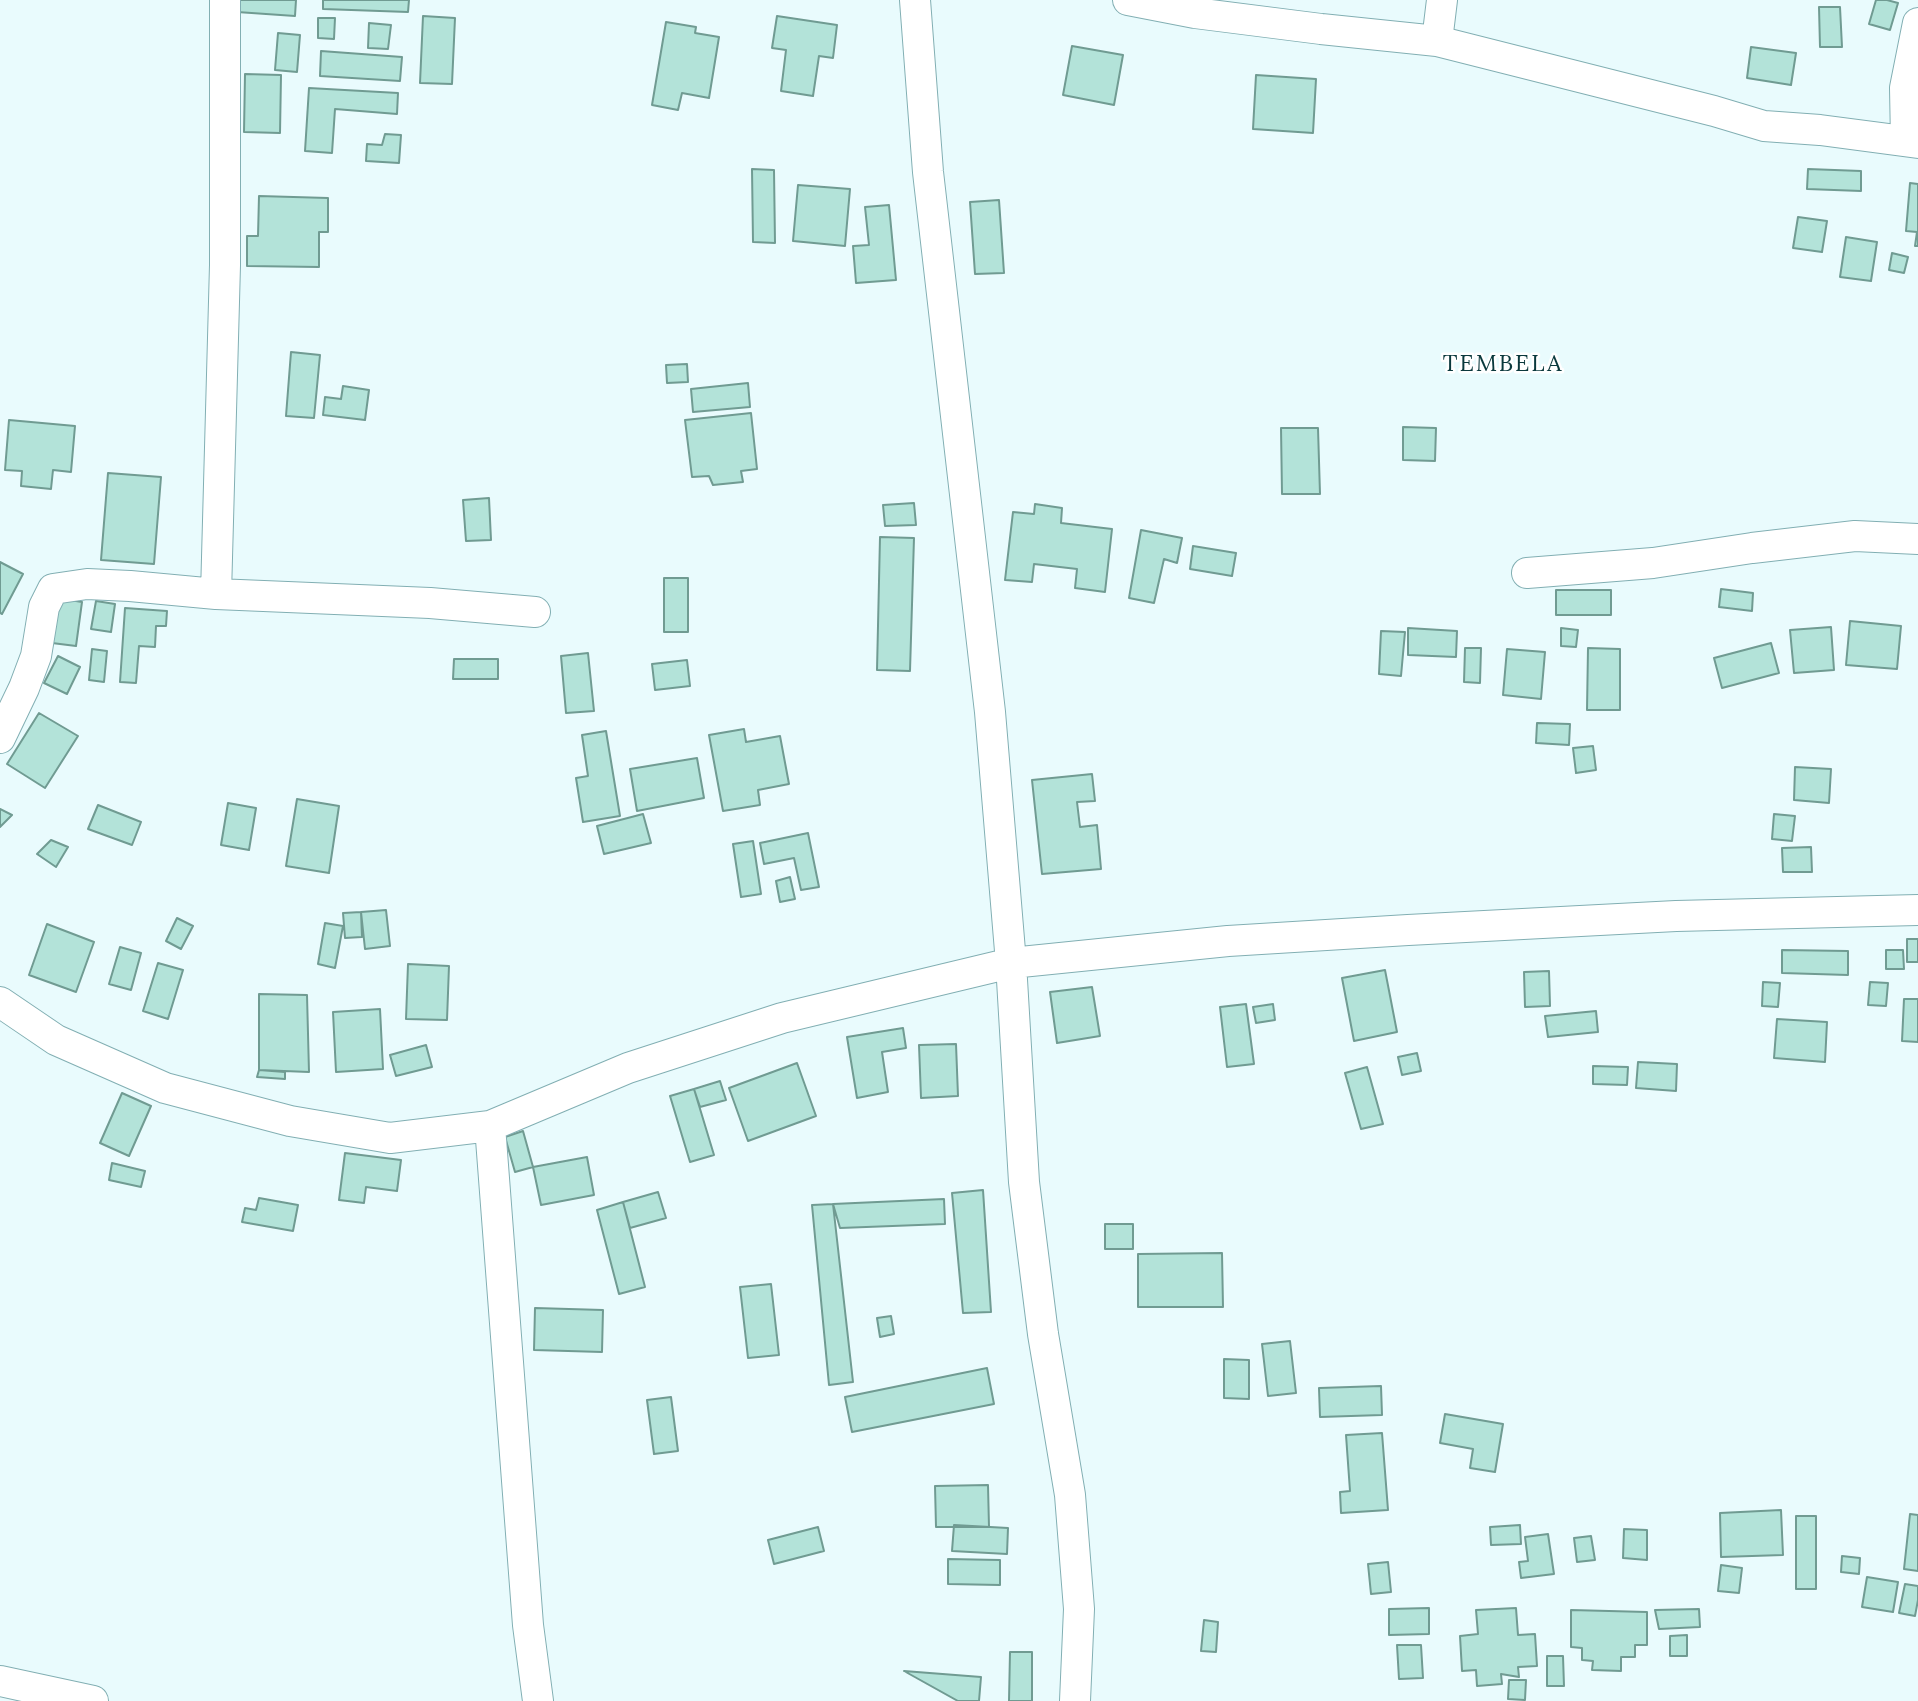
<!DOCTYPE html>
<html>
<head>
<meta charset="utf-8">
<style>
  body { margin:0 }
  canvas { display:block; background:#e9fbfd }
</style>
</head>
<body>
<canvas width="1918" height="1701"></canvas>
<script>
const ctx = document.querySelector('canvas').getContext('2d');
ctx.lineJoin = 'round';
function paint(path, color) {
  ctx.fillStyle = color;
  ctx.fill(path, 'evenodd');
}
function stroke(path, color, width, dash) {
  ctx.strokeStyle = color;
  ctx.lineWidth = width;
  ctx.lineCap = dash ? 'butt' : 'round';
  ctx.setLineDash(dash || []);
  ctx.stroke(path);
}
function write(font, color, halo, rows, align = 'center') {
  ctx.font = font + ' Lora,serif';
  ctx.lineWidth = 5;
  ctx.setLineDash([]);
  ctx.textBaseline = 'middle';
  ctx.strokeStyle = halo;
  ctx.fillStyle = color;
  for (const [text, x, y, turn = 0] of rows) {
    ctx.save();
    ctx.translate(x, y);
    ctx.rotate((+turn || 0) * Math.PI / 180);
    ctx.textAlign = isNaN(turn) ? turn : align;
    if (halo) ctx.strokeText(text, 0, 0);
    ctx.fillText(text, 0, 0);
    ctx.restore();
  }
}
const building = new Path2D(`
  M 238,0 L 296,0 L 295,16 L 237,12 Z
  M 323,0 L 409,0 L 408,12 L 323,9 Z
  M 1876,0 L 1887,0 L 1898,3 L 1890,30 L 1869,24 Z
  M 1819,7 L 1840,7 L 1842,47 L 1820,47 Z
  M 423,16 L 455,18 L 452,84 L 420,83 Z
  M 777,16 L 837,25 L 833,58 L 819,56 L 813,96 L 781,91 L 786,50 L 772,48 Z
  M 318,18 L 335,18 L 334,39 L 318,38 Z
  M 666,22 L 696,27 L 695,33 L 719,37 L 709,98 L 682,93 L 678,110 L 652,105 Z
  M 369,23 L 391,25 L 388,49 L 368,48 Z
  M 278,33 L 300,35 L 297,72 L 275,70 Z
  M 1072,46 L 1123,55 L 1114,105 L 1063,95 Z
  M 1751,47 L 1796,53 L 1791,85 L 1747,78 Z
  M 321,51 L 402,57 L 400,81 L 320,76 Z
  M 245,74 L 281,75 L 280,133 L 244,132 Z
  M 1256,75 L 1316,79 L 1313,133 L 1253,129 Z
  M 309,88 L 398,93 L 397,114 L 335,109 L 332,153 L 305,151 Z
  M 385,134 L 401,135 L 399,163 L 366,161 L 367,144 L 382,145 Z
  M 752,169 L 774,170 L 775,243 L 753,242 Z
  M 1808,169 L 1861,171 L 1861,191 L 1807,189 Z
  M 1910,183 L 1918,184 L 1918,246 L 1915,246 L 1917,232 L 1906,231 Z
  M 798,185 L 850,189 L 845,246 L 793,241 Z
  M 259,196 L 328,198 L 328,232 L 319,232 L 319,267 L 247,266 L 247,236 L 258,236 Z
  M 999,200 L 1004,273 L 975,274 L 970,202 Z
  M 889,205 L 896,280 L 856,283 L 853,246 L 869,245 L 865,207 Z
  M 1798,217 L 1827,221 L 1822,252 L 1793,248 Z
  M 1846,237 L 1877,242 L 1871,281 L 1840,277 Z
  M 1892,253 L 1908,257 L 1904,273 L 1889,270 Z
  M 291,352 L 320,355 L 314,418 L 286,416 Z
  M 687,364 L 688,382 L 667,383 L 666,365 Z
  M 748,383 L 750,407 L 693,412 L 691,389 Z
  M 343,386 L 369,390 L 365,420 L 323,415 L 325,397 L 341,399 Z
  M 751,413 L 757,469 L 741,471 L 743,482 L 713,485 L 709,476 L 692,477 L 685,420 Z
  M 9,420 L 75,426 L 71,472 L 53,470 L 51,489 L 21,486 L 22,471 L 5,470 Z
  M 1403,427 L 1436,428 L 1435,461 L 1403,460 Z
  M 1281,428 L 1318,428 L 1320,494 L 1282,494 Z
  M 108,473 L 161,477 L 154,564 L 101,560 Z
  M 489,498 L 491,540 L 466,541 L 463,500 Z
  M 914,503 L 916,525 L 885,526 L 883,505 Z
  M 1035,504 L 1062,508 L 1061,523 L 1112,529 L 1105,592 L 1075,588 L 1077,569 L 1034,564 L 1032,582 L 1005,580 L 1013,512 L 1034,514 Z
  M 1141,530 L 1182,538 L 1177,563 L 1164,559 L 1154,603 L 1129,598 Z
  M 880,537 L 914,538 L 910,671 L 877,670 Z
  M 1193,546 L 1236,553 L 1232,576 L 1190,569 Z
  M 0,562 L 23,574 L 2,614 L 0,613 Z
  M 664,578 L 688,578 L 688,632 L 664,632 Z
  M 1721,589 L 1753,593 L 1752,611 L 1719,607 Z
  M 1556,590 L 1611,590 L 1611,615 L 1556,615 Z
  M 58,598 L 82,602 L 76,646 L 52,643 Z
  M 96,601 L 115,604 L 111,632 L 91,629 Z
  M 125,608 L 167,611 L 166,626 L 156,626 L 155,647 L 139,646 L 136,683 L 120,682 Z
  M 1850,621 L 1901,626 L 1897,669 L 1846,665 Z
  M 1831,627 L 1834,670 L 1794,673 L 1790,630 Z
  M 1408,628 L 1457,631 L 1456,657 L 1408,655 Z
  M 1561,628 L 1578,630 L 1576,647 L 1561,646 Z
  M 1381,631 L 1405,632 L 1401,676 L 1379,674 Z
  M 1771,643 L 1779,673 L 1722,688 L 1714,658 Z
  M 1465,648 L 1481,648 L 1480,683 L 1464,682 Z
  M 1588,648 L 1620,649 L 1620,710 L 1587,710 Z
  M 92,649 L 107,651 L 104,682 L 89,680 Z
  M 1507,649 L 1545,652 L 1541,699 L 1503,695 Z
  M 588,653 L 594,711 L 566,713 L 561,656 Z
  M 58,656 L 80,667 L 67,694 L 44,683 Z
  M 454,659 L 498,659 L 498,679 L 453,679 Z
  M 687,660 L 690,686 L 655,690 L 652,664 Z
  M 39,713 L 78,736 L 45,788 L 7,764 Z
  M 1537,723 L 1570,724 L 1569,745 L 1536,743 Z
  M 744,729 L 746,742 L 780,736 L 789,784 L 758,790 L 760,805 L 723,811 L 709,735 Z
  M 606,731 L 620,816 L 583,822 L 576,778 L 588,776 L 582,735 Z
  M 1593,746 L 1596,770 L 1576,773 L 1573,748 Z
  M 697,758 L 704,798 L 637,811 L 630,769 Z
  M 1795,767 L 1831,769 L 1829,803 L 1794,800 Z
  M 1092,774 L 1095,801 L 1077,802 L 1080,827 L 1097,825 L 1101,869 L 1042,874 L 1032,780 Z
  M 297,799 L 339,806 L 329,873 L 286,866 Z
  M 228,803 L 256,808 L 249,850 L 221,845 Z
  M 98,805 L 141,822 L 132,845 L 88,829 Z
  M 0,809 L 12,815 L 0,827 Z
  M 643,814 L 651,843 L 604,854 L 597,826 Z
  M 1774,814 L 1795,816 L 1792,841 L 1772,839 Z
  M 808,833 L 819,887 L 801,890 L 794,858 L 764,864 L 760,843 Z
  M 51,840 L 68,847 L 56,867 L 37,854 Z
  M 753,841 L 761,894 L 741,897 L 733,844 Z
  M 1811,847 L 1812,872 L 1783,872 L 1782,848 Z
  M 790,877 L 795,899 L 780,902 L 776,881 Z
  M 386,910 L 390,946 L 365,949 L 361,912 Z
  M 361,912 L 362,937 L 345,938 L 343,913 Z
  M 177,918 L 193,926 L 181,949 L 166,941 Z
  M 325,923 L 343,926 L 335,968 L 318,964 Z
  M 47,924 L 94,942 L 76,992 L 29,975 Z
  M 1907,939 L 1918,939 L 1918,962 L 1907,962 Z
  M 120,947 L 141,953 L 131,990 L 109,984 Z
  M 1782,950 L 1848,951 L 1848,975 L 1782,973 Z
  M 1886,950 L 1903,950 L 1904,969 L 1886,969 Z
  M 158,963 L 183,970 L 168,1019 L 143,1011 Z
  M 408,964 L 449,966 L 447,1020 L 406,1019 Z
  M 1385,970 L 1397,1032 L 1354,1041 L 1342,978 Z
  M 1549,971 L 1550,1006 L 1525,1007 L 1524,972 Z
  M 1763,982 L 1780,983 L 1778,1007 L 1762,1006 Z
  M 1870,982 L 1888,983 L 1886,1006 L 1868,1005 Z
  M 1092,987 L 1100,1036 L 1057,1043 L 1050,992 Z
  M 259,994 L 307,995 L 309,1072 L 259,1070 Z
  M 1904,999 L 1918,999 L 1918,1042 L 1902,1041 Z
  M 1246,1004 L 1254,1064 L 1227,1067 L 1220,1007 Z
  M 1273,1004 L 1275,1020 L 1256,1023 L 1253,1007 Z
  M 380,1009 L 383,1069 L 336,1072 L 333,1012 Z
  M 1596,1011 L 1598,1032 L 1548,1037 L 1545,1016 Z
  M 1777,1019 L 1827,1022 L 1825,1062 L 1774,1058 Z
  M 903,1028 L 906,1048 L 882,1052 L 888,1092 L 857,1098 L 847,1037 Z
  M 956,1044 L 958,1096 L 921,1098 L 919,1045 Z
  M 426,1045 L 432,1067 L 396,1076 L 390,1055 Z
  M 1417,1053 L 1421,1071 L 1402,1075 L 1398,1057 Z
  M 1638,1062 L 1677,1064 L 1676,1091 L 1636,1088 Z
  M 797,1063 L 816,1116 L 748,1141 L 729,1088 Z
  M 1593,1066 L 1628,1067 L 1627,1085 L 1593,1084 Z
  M 1367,1067 L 1383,1124 L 1361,1129 L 1345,1073 Z
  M 259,1070 L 285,1072 L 285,1079 L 257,1077 Z
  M 720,1081 L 726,1100 L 700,1107 L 694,1089 Z
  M 694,1089 L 714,1155 L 690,1162 L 670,1096 Z
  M 122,1093 L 151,1106 L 129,1156 L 100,1143 Z
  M 523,1131 L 533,1167 L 515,1172 L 505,1137 Z
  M 345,1153 L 401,1160 L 397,1191 L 366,1187 L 364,1203 L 339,1200 Z
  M 587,1157 L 594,1195 L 541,1205 L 533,1167 Z
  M 112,1163 L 145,1171 L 141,1187 L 109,1180 Z
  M 983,1190 L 991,1312 L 963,1313 L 952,1193 Z
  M 658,1192 L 666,1218 L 630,1228 L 623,1202 Z
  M 259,1198 L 298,1205 L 293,1231 L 242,1222 L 245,1208 L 256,1210 Z
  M 944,1199 L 945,1224 L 840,1228 L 833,1204 Z
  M 623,1202 L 645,1287 L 619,1294 L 597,1210 Z
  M 833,1204 L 853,1382 L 829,1385 L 812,1205 Z
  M 1105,1224 L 1133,1224 L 1133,1249 L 1105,1249 Z
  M 1222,1253 L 1223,1307 L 1138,1307 L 1138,1254 Z
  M 771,1284 L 779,1355 L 748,1358 L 740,1287 Z
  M 535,1308 L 603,1310 L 602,1352 L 534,1350 Z
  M 891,1316 L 894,1334 L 880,1337 L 877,1318 Z
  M 1290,1341 L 1296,1393 L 1268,1396 L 1262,1344 Z
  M 1224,1359 L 1249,1360 L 1249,1399 L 1224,1398 Z
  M 987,1368 L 994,1404 L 852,1432 L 845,1397 Z
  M 1381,1386 L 1382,1415 L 1320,1417 L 1319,1388 Z
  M 671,1397 L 678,1451 L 654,1454 L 647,1400 Z
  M 1445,1414 L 1503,1424 L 1495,1472 L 1470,1468 L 1473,1449 L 1440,1443 Z
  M 1382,1433 L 1388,1510 L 1341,1513 L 1340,1492 L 1350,1491 L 1346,1435 Z
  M 988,1485 L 989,1527 L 936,1527 L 935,1486 Z
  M 1781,1510 L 1783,1555 L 1721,1557 L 1720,1513 Z
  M 1910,1514 L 1918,1515 L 1918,1571 L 1904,1569 Z
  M 1796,1516 L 1816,1516 L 1816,1589 L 1796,1589 Z
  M 954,1525 L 1008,1528 L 1007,1554 L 952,1551 Z
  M 1520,1525 L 1521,1544 L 1491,1545 L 1490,1527 Z
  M 818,1527 L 824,1551 L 774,1564 L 768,1540 Z
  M 1624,1529 L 1647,1530 L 1647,1560 L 1623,1558 Z
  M 1548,1534 L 1554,1574 L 1521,1578 L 1519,1562 L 1528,1561 L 1525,1537 Z
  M 1591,1536 L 1595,1560 L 1577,1562 L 1574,1538 Z
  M 1842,1556 L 1860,1558 L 1859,1574 L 1841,1572 Z
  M 948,1559 L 1000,1560 L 1000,1585 L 948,1584 Z
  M 1388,1562 L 1391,1592 L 1371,1594 L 1368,1564 Z
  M 1721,1565 L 1742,1568 L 1739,1593 L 1718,1591 Z
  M 1867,1577 L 1898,1582 L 1893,1612 L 1862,1607 Z
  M 1905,1584 L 1918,1586 L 1918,1600 L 1915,1616 L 1899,1613 Z
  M 1429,1608 L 1429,1634 L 1389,1635 L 1389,1609 Z
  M 1516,1608 L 1518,1635 L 1535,1634 L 1537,1666 L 1518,1667 L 1519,1677 L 1501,1674 L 1502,1684 L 1477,1686 L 1476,1670 L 1462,1671 L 1460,1636 L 1478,1634 L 1476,1610 Z
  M 1699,1609 L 1700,1627 L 1659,1629 L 1655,1610 Z
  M 1571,1610 L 1647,1612 L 1647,1645 L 1635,1645 L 1635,1657 L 1621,1657 L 1621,1671 L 1592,1670 L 1593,1661 L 1582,1660 L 1582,1648 L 1571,1647 Z
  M 1204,1620 L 1218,1622 L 1216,1652 L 1201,1651 Z
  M 1687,1635 L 1687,1656 L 1670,1656 L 1670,1636 Z
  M 1397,1645 L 1421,1645 L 1423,1678 L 1399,1679 Z
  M 1010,1652 L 1032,1652 L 1032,1701 L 1009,1701 Z
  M 1547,1656 L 1563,1656 L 1564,1686 L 1547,1686 Z
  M 904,1671 L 981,1677 L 979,1701 L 958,1701 Z
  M 1509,1680 L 1526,1680 L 1525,1700 L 1508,1699 Z`);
const minor = new Path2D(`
  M 915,0 L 928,172 L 990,712 L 1011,963 L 1024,1182 L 1043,1334 L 1070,1495 L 1079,1609 L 1075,1701
  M 1128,0 L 1195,13 L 1321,29 L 1437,41 L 1714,111 L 1764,126 L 1820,130 L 1918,143
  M 1437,41 L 1442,0
  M 1906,141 L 1905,88 L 1918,23
  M 1527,573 L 1653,563 L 1752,548 L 1855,536 L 1918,539
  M 216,594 L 225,265 L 225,0
  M 0,738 L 24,688 L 36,656 L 44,607 L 53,589 L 87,584 L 130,586 L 216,594 L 430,603 L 535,612
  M 0,1002 L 56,1040 L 165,1088 L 290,1121 L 390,1138 L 490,1126 L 628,1068 L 782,1018 L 1011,963 L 1228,941 L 1408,930 L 1676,916 L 1918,910
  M 490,1126 L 528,1625 L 538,1701
  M 0,1681 L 93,1701`);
const quarterNames = [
  ["TEMBELA",1503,364]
];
paint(building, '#b3e3d9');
stroke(building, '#709b92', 2);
stroke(minor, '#82afb3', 32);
stroke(minor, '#fff', 30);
ctx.letterSpacing = '2px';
write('23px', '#0a393d', '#fff', quarterNames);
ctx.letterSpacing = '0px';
</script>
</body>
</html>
